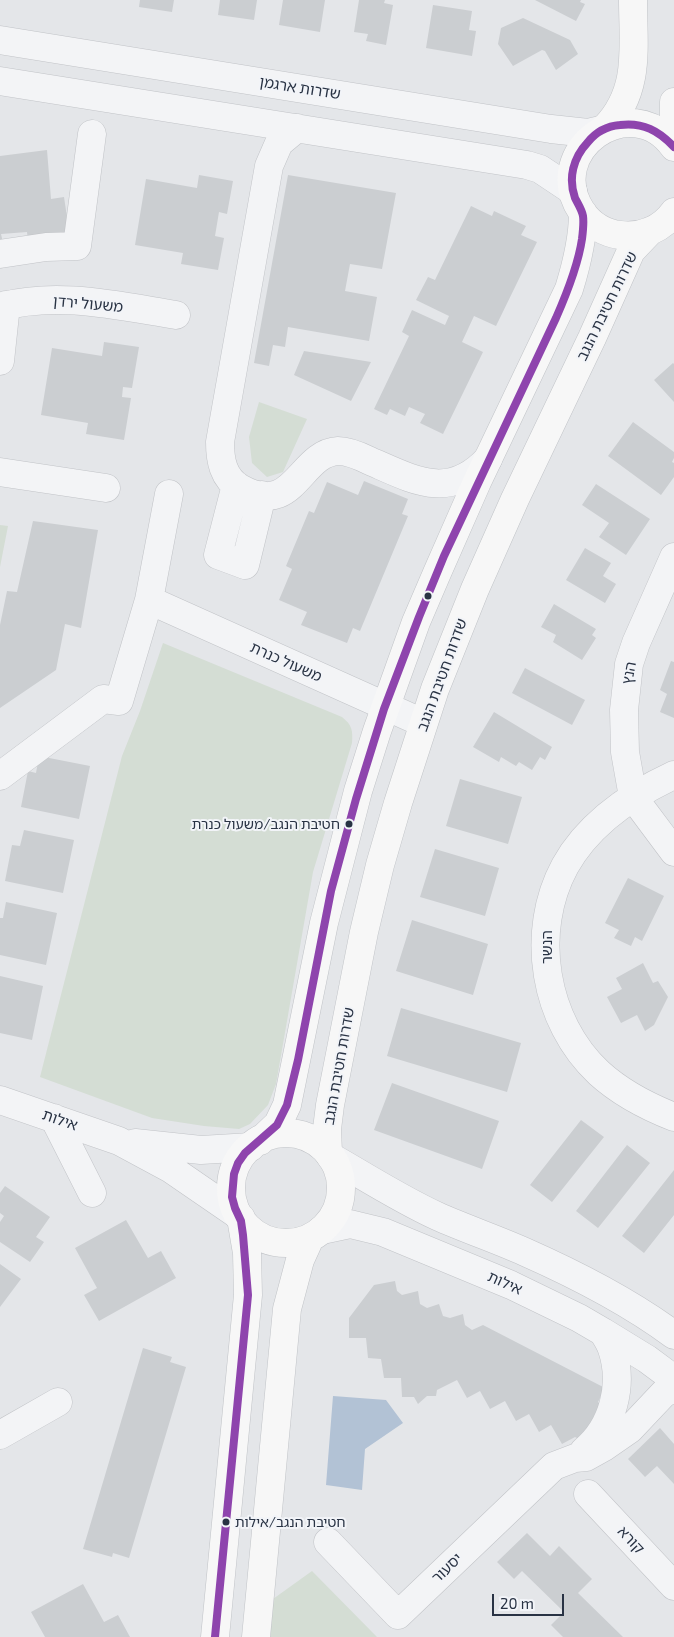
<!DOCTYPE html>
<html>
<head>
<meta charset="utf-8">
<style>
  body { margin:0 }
  #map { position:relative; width:674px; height:1637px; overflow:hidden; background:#e4e6e9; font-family:"Exo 2",sans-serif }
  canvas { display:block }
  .scale { position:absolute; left:492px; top:1594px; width:72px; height:22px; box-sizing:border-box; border:2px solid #293344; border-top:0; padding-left:6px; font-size:15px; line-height:18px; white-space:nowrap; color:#293344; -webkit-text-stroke:4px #f2f4f8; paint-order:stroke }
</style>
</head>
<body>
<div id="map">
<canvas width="674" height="1637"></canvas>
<div class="scale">20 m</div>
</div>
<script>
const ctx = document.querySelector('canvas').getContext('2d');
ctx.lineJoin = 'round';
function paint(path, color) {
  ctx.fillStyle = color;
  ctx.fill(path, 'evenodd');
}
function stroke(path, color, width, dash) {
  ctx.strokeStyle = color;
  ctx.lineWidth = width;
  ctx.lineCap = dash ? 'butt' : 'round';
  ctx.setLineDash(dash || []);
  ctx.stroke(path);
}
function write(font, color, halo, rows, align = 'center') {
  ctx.font = font + ' "Exo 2","Noto Sans Hebrew",sans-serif';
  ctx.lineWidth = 4;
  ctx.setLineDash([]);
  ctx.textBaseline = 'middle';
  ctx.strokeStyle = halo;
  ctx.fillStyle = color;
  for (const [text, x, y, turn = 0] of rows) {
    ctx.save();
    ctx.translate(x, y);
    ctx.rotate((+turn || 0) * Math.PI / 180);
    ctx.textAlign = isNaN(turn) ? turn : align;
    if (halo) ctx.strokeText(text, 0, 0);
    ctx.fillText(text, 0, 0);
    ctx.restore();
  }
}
const green = new Path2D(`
  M 259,402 L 307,419 L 283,472 L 267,477 L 252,463 L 249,437 Z
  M 0,525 L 8,526 L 0,567 Z
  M 163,643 L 342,717 C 352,725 353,730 352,743 L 313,872 L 276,1084 L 268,1105 L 250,1124 L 239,1129 L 204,1126 L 152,1118 L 40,1077 L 122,756 L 140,711 Z
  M 312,1571 L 377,1637 L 270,1637 L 273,1599 Z`);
const water = new Path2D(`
  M 333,1396 L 386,1400 L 403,1423 L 365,1449 L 362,1490 L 326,1485 Z`);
const building = new Path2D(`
  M 140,0 L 174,0 L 172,12 L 139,7 Z
  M 220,0 L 257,0 L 254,20 L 218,15 Z
  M 283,0 L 325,0 L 320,32 L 279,25 Z
  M 359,0 L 385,0 L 384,3 L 393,5 L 386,45 L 366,41 L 368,34 L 354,32 Z
  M 535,0 L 581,0 L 580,2 L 585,4 L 576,21 Z
  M 433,5 L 472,11 L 469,30 L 476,31 L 472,56 L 426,48 Z
  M 523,18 L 570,40 L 578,54 L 556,70 L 545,51 L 542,50 L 513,66 L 498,44 L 501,28 Z
  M 47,150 L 51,199 L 64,197 L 70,237 L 28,241 L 27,232 L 1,234 L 3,243 L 0,244 L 0,156 Z
  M 199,175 L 233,181 L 227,214 L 219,212 L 215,236 L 224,238 L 218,270 L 181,264 L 183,253 L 135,245 L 146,179 L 197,188 Z
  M 288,175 L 396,193 L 382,269 L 350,264 L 345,291 L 377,297 L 369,341 L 288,327 L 285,347 L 273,345 L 269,366 L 254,363 Z
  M 471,206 L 492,216 L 494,211 L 526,226 L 521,235 L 537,242 L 496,326 L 474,316 L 462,342 L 483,352 L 443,434 L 420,423 L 425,414 L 409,407 L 405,416 L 390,409 L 387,415 L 374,409 L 409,336 L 402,332 L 412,310 L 445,325 L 449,316 L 416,300 L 428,277 L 435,280 Z
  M 104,342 L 139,347 L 132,388 L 123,387 L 122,397 L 131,398 L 124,440 L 86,434 L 88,423 L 41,415 L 52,348 L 102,356 Z
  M 304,351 L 371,362 L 351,401 L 294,375 Z
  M 673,363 L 674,364 L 674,402 L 654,380 Z
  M 633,422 L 674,452 L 674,458 L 672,462 L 674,463 L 674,477 L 661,495 L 608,456 Z
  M 364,481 L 408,499 L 402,514 L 408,516 L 360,631 L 353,628 L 347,643 L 301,625 L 307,612 L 279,600 L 292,569 L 286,566 L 309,511 L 314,513 L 327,482 L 358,495 Z
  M 596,484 L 650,519 L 626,555 L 599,537 L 609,523 L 582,505 Z
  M 33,521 L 98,530 L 81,628 L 65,624 L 56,670 L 0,708 L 0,625 L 7,591 L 17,592 Z
  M 585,548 L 611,563 L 603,576 L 616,584 L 605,603 L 566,580 Z
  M 554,604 L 596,629 L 592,635 L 596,638 L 582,660 L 553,642 L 556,635 L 541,627 Z
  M 671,661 L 674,662 L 674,718 L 660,712 L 667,694 L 660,690 Z
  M 525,668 L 585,700 L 572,725 L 512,693 Z
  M 494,712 L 552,747 L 545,760 L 540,757 L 532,770 L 519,762 L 516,766 L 501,757 L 499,762 L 473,747 Z
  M 39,756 L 90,766 L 79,819 L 21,807 L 28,771 L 36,773 Z
  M 460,779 L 522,797 L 508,844 L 446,826 Z
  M 24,830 L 74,840 L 63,893 L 5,881 L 12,845 L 20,846 Z
  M 435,849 L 499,868 L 485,916 L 420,897 Z
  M 628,878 L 664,896 L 642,941 L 635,937 L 631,946 L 614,938 L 619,930 L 605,923 Z
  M 6,902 L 57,913 L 46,965 L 0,955 L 0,918 L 3,918 Z
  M 412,920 L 488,944 L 473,995 L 396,971 Z
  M 643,963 L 653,983 L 658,981 L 668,997 L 654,1025 L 645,1031 L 637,1015 L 621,1023 L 607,997 L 622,989 L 616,978 Z
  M 0,976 L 43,986 L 32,1040 L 0,1033 Z
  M 401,1008 L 521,1043 L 507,1092 L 387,1056 Z
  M 392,1083 L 499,1121 L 482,1169 L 374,1130 Z
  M 581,1120 L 604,1137 L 552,1202 L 530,1185 Z
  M 627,1145 L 650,1163 L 598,1228 L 576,1211 Z
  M 674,1170 L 674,1215 L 644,1253 L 622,1236 Z
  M 5,1186 L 50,1217 L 36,1237 L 44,1242 L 30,1262 L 0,1242 L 0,1222 L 4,1216 L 0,1213 L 0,1193 Z
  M 126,1220 L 148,1258 L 161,1251 L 176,1278 L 99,1321 L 84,1295 L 97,1288 L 75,1248 Z
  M 0,1264 L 21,1279 L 0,1307 Z
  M 395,1281 L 397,1291 L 402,1295 L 418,1291 L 420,1304 L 427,1308 L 439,1304 L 443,1316 L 450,1318 L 463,1314 L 465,1325 L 472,1330 L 483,1325 L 605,1388 L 598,1402 L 603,1407 L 579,1439 L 575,1437 L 562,1444 L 551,1425 L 539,1432 L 529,1414 L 516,1421 L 505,1401 L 490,1409 L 480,1391 L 467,1398 L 457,1380 L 437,1390 L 436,1396 L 427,1396 L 418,1404 L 414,1397 L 402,1397 L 401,1378 L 384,1378 L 381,1359 L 368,1358 L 366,1338 L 349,1338 L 349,1318 L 374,1285 Z
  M 143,1348 L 172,1357 L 170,1362 L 186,1367 L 129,1558 L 113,1553 L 112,1557 L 83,1549 Z
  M 660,1428 L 674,1444 L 674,1484 L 657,1466 L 645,1477 L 628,1459 Z
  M 527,1533 L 550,1556 L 559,1546 L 592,1579 L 578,1593 L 623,1637 L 563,1637 L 551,1625 L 564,1612 L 522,1571 L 514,1579 L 497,1562 Z
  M 83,1584 L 104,1622 L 118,1615 L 130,1637 L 45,1637 L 31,1612 Z`);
const minor = new Path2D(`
  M 0,40 L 551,129 L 588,133 L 601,130
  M 0,81 L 527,165 L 540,169 L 573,191
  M 297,128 L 279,143 L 269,166 L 220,442 C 220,460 223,478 240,488 C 295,519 299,453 338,451 C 349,451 360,456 370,461 C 414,480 449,501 488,459
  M 0,254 L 46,247 L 77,246 L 92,134
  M 0,307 C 57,291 119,306 176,315
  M 0,361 L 6,305
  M 0,472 L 106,488
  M 236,485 L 218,555 L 245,565 L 262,495
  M 674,557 L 636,643 L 629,664 L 624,710 L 625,752 L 633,797 L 674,852
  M 149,600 L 423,723
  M 674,775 C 631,795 589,823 565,866 C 529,932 544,1022 599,1073 C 621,1093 646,1106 674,1117
  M 0,776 L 103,699 L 119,701 L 149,600 L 169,494
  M 0,1100 L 119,1141 L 171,1169 L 238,1215
  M 54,1118 L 92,1193
  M 135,1143 L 201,1150 L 251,1147
  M 331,1157 C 366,1177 400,1199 437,1216 C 466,1229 496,1239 525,1252 C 577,1275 628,1301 674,1335
  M 322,1230 L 350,1224 L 383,1232 L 511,1285 L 579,1318 L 603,1332 L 647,1359 L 674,1379
  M 0,1435 L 58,1402
  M 584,1451 C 613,1427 624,1385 612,1349 C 610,1343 606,1337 603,1332
  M 588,1494 L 674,1586
  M 328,1542 L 398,1615 L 554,1466 L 575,1458 L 586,1457 L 604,1447 L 630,1429 L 664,1393 L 674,1389`);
const major = new Path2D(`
  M 674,102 L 674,138
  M 605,128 C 641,91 633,47 633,0
  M 674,147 C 631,87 541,151 582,212 C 591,225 605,233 620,235 C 641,238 662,229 674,212
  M231 1188a55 55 0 1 1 110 0a55 55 0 1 1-110 0Z
  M 260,1141 L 278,1124 L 287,1105 L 324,923 L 358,791 L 377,731 L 416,622 L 437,573 L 477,482 L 569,289 C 577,263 583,239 583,213
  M 328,1153 L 327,1129 L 330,1105 L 364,932 L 380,865 L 398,803 L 435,689 L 475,589 L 515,499 L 592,338 L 631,251 L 650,231
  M 215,1637 L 248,1295 L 247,1253 L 241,1218
  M 256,1637 L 287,1309 L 300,1260 L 310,1238`);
const bus1 = new Path2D(`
  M 215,1637 L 248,1295 L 243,1235 L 241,1221 L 235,1208 L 232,1197 L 234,1174 L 238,1163 L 245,1153 L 277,1125 L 287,1105 L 298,1060 L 331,891 L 356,799 L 384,709 L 419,617 L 444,556 L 556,318 C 567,293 578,266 582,239 C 583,231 584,223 583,216 C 582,210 578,204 575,198 C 568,178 573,158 588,142 C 596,132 608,126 620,125 C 643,122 659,131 674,147`);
const markers = [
  [428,596,4.5,"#293344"],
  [349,824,4.5,"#293344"],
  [226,1522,4.5,"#293344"]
];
const busNames = [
  ["חטיבת הנגב/משעול כנרת",340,824],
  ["חטיבת הנגב/אילות",235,1522,"left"]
];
const streetNames = [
  ["שדרות ארגמן",300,88,9],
  ["משעול ירדן",88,304,5],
  ["שדרות חטיבת הנגב",607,306,-64],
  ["משעול כנרת",286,662,24],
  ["הנץ",629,673,-79],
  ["שדרות חטיבת הנגב",442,675,-70],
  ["הנשר",547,947,-90],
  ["שדרות חטיבת הנגב",339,1066,-80],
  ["אילות",60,1120,19],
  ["אילות",505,1283,24],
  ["קורא",631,1540,47],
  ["יסעור",447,1568,-44]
];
paint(green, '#d4ddd4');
paint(water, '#b2c2d5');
paint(building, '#cbced1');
stroke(minor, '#c1c3c7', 29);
stroke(major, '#c0c3c7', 29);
stroke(minor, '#f3f4f6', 28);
stroke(major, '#f7f7f7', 28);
stroke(bus1, '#8e44ad', 8);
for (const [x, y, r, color] of markers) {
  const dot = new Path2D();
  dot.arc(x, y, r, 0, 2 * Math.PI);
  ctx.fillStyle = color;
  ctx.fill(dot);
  stroke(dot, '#f2f4f8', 2);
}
write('14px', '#293344', '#f2f4f8', busNames, 'right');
write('15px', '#293344', '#f2f4f8', streetNames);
</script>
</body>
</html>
